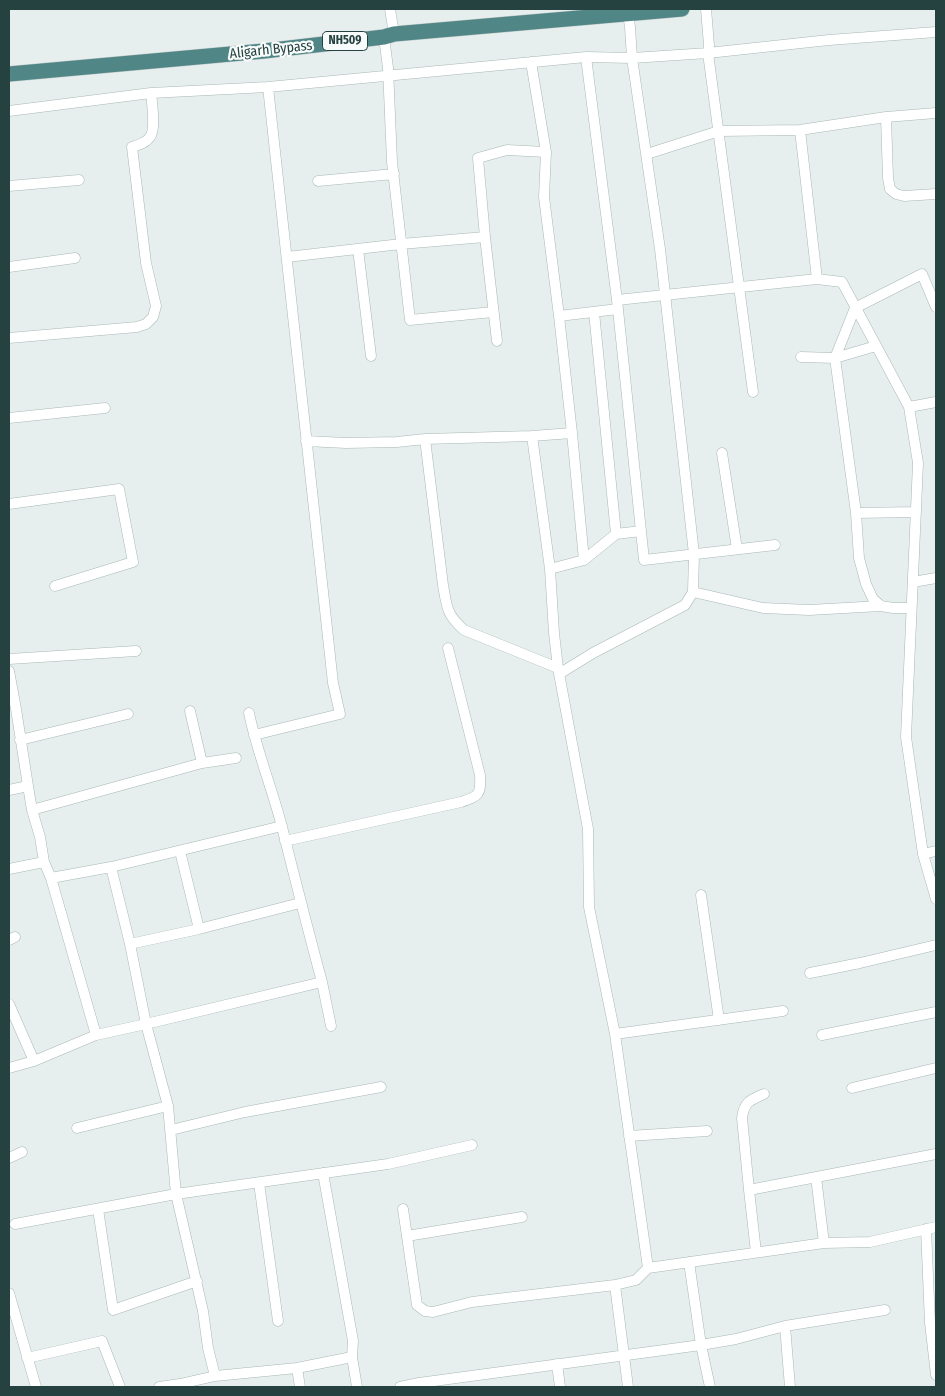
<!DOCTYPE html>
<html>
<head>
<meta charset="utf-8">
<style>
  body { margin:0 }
  #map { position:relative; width:945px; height:1396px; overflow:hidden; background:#e6efed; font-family:"Fira Sans Condensed",sans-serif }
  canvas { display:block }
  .frame { position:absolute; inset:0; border:10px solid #254140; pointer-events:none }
</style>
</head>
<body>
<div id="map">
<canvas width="945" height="1396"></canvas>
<div class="frame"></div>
</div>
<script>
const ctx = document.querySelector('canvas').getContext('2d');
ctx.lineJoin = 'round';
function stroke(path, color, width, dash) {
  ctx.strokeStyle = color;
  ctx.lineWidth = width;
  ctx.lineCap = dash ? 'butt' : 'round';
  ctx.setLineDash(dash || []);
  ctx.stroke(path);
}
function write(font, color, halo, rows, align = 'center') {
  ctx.font = font + ' "Fira Sans Condensed",sans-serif';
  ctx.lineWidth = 4.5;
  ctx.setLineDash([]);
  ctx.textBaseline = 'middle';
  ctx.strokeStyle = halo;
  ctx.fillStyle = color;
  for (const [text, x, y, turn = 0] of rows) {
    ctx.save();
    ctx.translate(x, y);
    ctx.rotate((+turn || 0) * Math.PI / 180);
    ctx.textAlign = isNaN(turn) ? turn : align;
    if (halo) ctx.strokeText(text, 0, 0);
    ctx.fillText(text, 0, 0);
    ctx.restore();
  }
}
const minor = new Path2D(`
  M 390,9 L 394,34
  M 706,9 L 709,45 L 708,53 L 753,392
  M 384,37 L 388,68 L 392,162 L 410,320 L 493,312
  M 586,57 L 617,300 L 644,560 L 775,545
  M 531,62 L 546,152 L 544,197 L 559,316 L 618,309
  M 9,111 L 151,93 L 268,87 L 586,57 L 632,58 L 708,53 L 829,40 L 936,32
  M 886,117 L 888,178 L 890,189 L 896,194 L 904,196 L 936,194
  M 800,130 L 817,279 L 842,282 L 909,407 L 936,402
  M 647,154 L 719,131 L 800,130 L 886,117 L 936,113
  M 318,181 L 394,174
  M 9,186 L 79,180
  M 358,249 L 371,356
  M 287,257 L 401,244 L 485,237
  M 9,267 L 75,258
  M 617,300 L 817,279
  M 594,312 L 616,534
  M 559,316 L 572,433 L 584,560
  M 9,338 L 137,327 L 146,324 L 153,317 L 156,306 L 146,263 L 132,147 C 138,145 146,143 150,137 C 156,129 152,104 151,93
  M 497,341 L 485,237 L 478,158 L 507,150 L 546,152
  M 801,357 L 835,358 L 876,346
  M 909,407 L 918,463 L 906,737 L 923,854 L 936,899
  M 9,418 L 105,408
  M 425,439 L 443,585 C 447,607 446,614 464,630 L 558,668
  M 306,441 L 346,443 L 397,442 L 425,439 L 532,436 L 572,433
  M 722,453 L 737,549
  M 9,504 L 119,489 L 133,562 L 55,586
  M 856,513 L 916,512
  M 550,569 L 584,560 L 616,534 L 641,531
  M 913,582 L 936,578
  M 693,592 L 763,608 L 809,610 L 881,606
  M 911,608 L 893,608 L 881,606 L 873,599 L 866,584 L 859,558 L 856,513 L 835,358 L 855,308 L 922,274 L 936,307
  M 9,659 L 136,651
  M 9,671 L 16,709 L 28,786
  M 559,674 L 593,653 L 685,605 L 693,592 L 694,554 L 660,249 L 632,58 L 630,27 L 628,14
  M 190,711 L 202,763
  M 254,735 L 340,714 L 333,683 L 268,87
  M 20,740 L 128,714
  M 9,790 L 28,786 L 32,810 L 202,763 L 236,758
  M 32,810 L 40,837 L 44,862
  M 285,841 L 461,802 C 479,796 481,795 480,775 L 448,648
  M 180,851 L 199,929
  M 923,854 L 936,851
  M 111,867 L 130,944 L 146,1024 L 168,1106
  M 9,869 L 44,862 L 51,878 L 111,867 L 282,826
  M 51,878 L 96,1035
  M 701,895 L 719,1020
  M 9,940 L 15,937
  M 130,944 L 199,929 L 300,903
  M 810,973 L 860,963 L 936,945
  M 322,982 L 331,1026
  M 9,1004 L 34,1061
  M 615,1034 L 783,1011
  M 822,1035 L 936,1012
  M 9,1068 L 34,1061 L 96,1035 L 146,1024 L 322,982 C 308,930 295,879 282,827 C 272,788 257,752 249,713
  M 852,1088 L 936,1068
  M 77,1128 L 168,1106 L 176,1194 L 388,1164 L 472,1145
  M 171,1130 L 245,1112 L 381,1087
  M 629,1136 L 707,1131
  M 9,1158 L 22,1152
  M 259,1183 L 278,1321
  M 749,1190 L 742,1118 C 744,1102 750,1100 764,1094
  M 98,1209 L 113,1310 L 197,1281
  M 403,1209 L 417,1305 L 425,1311 L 433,1312 L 472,1302 L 615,1285 L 636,1280 L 648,1268 L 615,1034 L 589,907 L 588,829 L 558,668 L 554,633 L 550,569 L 532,436
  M 15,1224 L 176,1194 L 203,1311 L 208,1348 L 215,1376
  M 926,1229 L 930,1323 L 936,1375
  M 407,1236 L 522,1217
  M 824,1243 L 870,1242 L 936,1227
  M 756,1252 L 749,1190 L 936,1154
  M 689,1262 L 701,1345 L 710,1387
  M 648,1268 L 824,1243 L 816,1177
  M 615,1285 L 628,1387
  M 9,1293 L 36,1387
  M 785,1326 L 790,1387
  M 352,1357 L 357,1387
  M 27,1358 L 102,1341 L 120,1387
  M 557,1364 L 560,1387
  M 297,1368 L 300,1387
  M 159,1387 L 180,1384 L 215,1376 L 297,1368 L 352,1357 L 353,1341 L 323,1173
  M 400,1387 L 419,1383 L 471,1376 L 701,1345 L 736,1339 L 785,1326 L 885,1310`);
const trunk = new Path2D(`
  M 9,74 L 264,51 L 384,37 L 394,34 L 682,9`);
const shields = [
  [345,41,45]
];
const shieldNames = [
  ["NH509",345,41]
];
const streetNames = [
  ["Aligarh Bypass",271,50,-6]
];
stroke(minor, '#a8b7b6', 11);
stroke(trunk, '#c2caca', 16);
stroke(minor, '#fff', 10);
stroke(trunk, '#508686', 15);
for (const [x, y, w] of shields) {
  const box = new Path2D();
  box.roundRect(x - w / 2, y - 9.5, w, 19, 4);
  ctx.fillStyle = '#f7fbfa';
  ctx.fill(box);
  stroke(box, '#254140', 1);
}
write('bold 12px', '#254140', null, shieldNames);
write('14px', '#254140', '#f7fbfa', streetNames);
</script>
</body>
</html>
